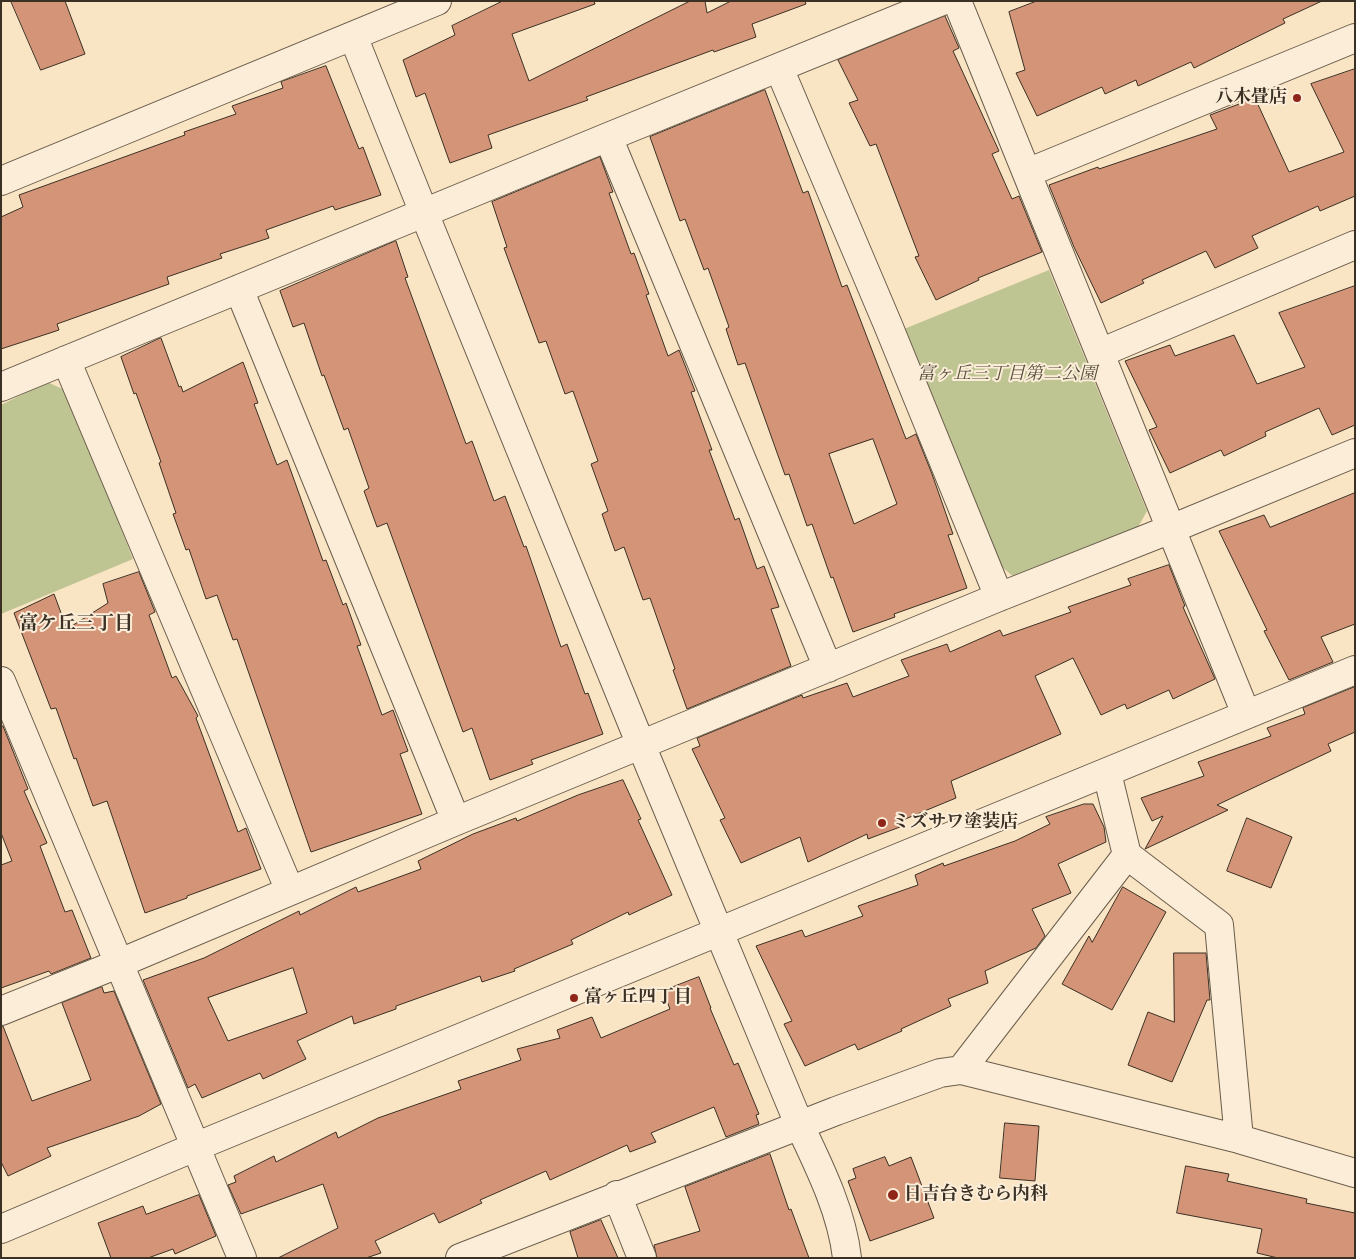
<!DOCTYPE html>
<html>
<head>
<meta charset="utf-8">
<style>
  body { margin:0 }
  #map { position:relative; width:1356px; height:1259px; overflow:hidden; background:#f9e4c3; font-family:Cardo,serif }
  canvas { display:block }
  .frame { position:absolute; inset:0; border:2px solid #3b3024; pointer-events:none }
</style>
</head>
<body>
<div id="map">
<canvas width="1356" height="1259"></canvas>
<div class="frame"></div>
</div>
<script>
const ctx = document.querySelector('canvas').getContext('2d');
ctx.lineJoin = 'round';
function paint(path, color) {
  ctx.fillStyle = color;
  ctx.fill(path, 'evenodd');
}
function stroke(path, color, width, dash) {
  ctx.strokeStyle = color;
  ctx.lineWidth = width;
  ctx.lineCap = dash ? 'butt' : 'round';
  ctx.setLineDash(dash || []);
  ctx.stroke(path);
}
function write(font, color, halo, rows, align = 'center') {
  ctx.font = font + ' Cardo,"Noto Serif JP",serif';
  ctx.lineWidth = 4;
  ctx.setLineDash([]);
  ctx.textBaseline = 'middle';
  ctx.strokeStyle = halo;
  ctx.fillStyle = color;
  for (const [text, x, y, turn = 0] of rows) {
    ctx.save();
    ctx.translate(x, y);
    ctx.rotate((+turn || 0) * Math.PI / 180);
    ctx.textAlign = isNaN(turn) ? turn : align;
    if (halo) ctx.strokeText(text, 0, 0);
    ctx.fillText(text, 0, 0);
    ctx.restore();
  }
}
const green = new Path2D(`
  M 1049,270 L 1147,511 L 1137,529 L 1015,578 L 1002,567 L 904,329 Z
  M 47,382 L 67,391 L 133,559 L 1,614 L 1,405 Z`);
const building = new Path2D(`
  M 11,1 L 65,1 L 85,54 L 41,70 Z
  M 503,1 L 594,1 L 595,4 L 512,34 L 529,81 L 690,1 L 705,1 L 707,13 L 731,1 L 805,1 L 806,4 L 752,24 L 756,37 L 714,52 L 713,50 L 586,97 L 588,100 L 488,135 L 492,148 L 450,163 L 425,93 L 416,97 L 403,60 L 455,35 L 452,26 Z
  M 1037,1 L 1322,1 L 1283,19 L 1285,23 L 1194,68 L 1191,62 L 1138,86 L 1136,80 L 1105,94 L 1102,87 L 1037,116 L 1016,73 L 1025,70 L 1009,12 Z
  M 945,16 L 959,48 L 953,51 L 999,151 L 992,154 L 1012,199 L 1019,196 L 1042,252 L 978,278 L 979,280 L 936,300 L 915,257 L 919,256 L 876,144 L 870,146 L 849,103 L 858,100 L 838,60 Z
  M 326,66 L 359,149 L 363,147 L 381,195 L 335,210 L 333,206 L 266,230 L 269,238 L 220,254 L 222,258 L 167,277 L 169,284 L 57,324 L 59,330 L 1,349 L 1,217 L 23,207 L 19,195 L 185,135 L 184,132 L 236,114 L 232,106 L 283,88 L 281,82 Z
  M 1355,69 L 1355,196 L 1320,211 L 1318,206 L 1252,236 L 1258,248 L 1215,268 L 1206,251 L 1142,280 L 1144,283 L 1101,303 L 1074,247 L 1049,185 L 1098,167 L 1099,169 L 1217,129 L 1210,115 L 1255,98 L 1289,172 L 1344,152 L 1311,84 Z
  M 765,90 L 803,193 L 808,191 L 842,287 L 847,285 L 906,439 L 916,434 L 932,474 L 953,534 L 948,535 L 967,588 L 894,614 L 895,617 L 853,632 L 833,577 L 831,578 L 812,524 L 807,526 L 789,474 L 785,475 L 745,363 L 738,365 L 726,329 L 729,327 L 708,268 L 704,270 L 685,219 L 680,221 L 650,137 ZM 873,439 L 897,504 L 854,524 L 829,454 Z
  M 600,157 L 613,192 L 609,193 L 631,254 L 634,253 L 649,294 L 646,295 L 668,356 L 679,350 L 695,391 L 691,392 L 712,450 L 709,450 L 735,520 L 739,518 L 757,569 L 764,566 L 779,607 L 771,609 L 791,666 L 687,709 L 673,670 L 675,669 L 650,598 L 643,600 L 624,547 L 615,551 L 602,514 L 608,511 L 591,464 L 598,461 L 573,391 L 565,394 L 546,341 L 539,343 L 504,248 L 507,247 L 492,202 Z
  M 396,241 L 408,277 L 405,278 L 466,444 L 472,441 L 494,501 L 505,496 L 524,547 L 526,546 L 561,647 L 567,644 L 585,694 L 588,693 L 603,734 L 531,760 L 533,764 L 490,780 L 472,728 L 463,732 L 387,523 L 377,527 L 364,491 L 369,488 L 348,428 L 344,430 L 324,375 L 322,376 L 304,323 L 293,327 L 280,291 Z
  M 1355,286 L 1355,425 L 1332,435 L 1319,408 L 1265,432 L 1266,436 L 1224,456 L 1221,450 L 1170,473 L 1149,430 L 1157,427 L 1125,361 L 1170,345 L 1175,356 L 1234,335 L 1257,384 L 1305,367 L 1279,313 Z
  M 161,338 L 179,387 L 181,386 L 183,392 L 243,362 L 258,403 L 254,404 L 277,465 L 287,460 L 323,561 L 326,560 L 343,605 L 346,603 L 361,645 L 357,646 L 382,715 L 393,710 L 408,751 L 400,754 L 422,814 L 311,852 L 237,639 L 233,640 L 217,595 L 206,599 L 189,549 L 186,550 L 173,514 L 176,513 L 159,463 L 161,462 L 136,393 L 134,394 L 121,357 Z
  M 1355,493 L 1355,624 L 1321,637 L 1333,662 L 1289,680 L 1264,631 L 1267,630 L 1219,531 L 1264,515 L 1270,527 Z
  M 1169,565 L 1185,606 L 1183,607 L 1215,679 L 1173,699 L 1169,690 L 1127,709 L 1125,704 L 1101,715 L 1073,658 L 1035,676 L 1061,734 L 951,781 L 956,798 L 898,822 L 900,827 L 868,839 L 867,834 L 808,862 L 800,837 L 741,863 L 720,820 L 725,818 L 692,749 L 700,746 L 697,738 L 802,695 L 803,698 L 847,683 L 853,697 L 909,676 L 901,660 L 947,644 L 950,652 L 1000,630 L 1003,636 L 1071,612 L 1068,607 L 1131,585 L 1128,579 Z
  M 139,572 L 155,612 L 149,615 L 172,678 L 176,676 L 198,716 L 196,718 L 238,832 L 246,828 L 261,869 L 187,896 L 187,898 L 145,913 L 107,801 L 93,806 L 76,758 L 74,759 L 56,708 L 51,709 L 14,613 L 54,594 L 67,629 L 108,603 L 103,584 Z
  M 1355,687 L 1355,732 L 1328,744 L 1331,751 L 1217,805 L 1228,810 L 1145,849 L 1163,816 L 1152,821 L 1141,798 L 1204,776 L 1198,762 L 1271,736 L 1267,728 L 1305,714 L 1303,708 Z
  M 1,726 L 3,726 L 28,789 L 24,791 L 47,843 L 40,846 L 65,912 L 72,910 L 91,958 L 51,974 L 49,971 L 1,988 L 1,865 L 12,861 L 1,833 Z
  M 623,780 L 641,819 L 638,820 L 672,895 L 629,915 L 628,912 L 571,940 L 573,944 L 514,969 L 515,971 L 482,982 L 480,976 L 396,1006 L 396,1009 L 354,1024 L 352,1016 L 297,1041 L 306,1059 L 263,1079 L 260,1073 L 202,1098 L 195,1084 L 188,1088 L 143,980 L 204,958 L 299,911 L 300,915 L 356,887 L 358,892 L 421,869 L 418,861 L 473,834 L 516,818 L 517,821 L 578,795 ZM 293,968 L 307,1013 L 228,1041 L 208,998 Z
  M 1084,804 L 1093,804 L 1104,827 L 1106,842 L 1058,864 L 1071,893 L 1032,909 L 1045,936 L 1036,948 L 985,971 L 988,983 L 948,999 L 951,1006 L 901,1029 L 902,1031 L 858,1050 L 855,1044 L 805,1066 L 784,1024 L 792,1021 L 756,946 L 802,930 L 805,937 L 863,916 L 858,906 L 918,885 L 915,875 L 943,863 L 944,866 L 1015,841 L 1050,824 L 1046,817 Z
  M 1247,818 L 1292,837 L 1271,888 L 1227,871 Z
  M 1123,887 L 1166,912 L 1112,1010 L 1062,984 L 1089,936 L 1092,942 Z
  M 1174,953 L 1206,953 L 1210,1000 L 1207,1000 L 1172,1082 L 1128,1065 L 1148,1012 L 1174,1022 Z
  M 699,977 L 711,1008 L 710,1008 L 734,1065 L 738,1063 L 759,1114 L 756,1115 L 759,1124 L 726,1137 L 714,1107 L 651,1133 L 656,1142 L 630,1152 L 627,1145 L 550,1180 L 546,1171 L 480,1200 L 482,1203 L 439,1223 L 434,1213 L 375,1241 L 381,1253 L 366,1258 L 278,1258 L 338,1228 L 323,1184 L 241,1214 L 228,1185 L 236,1182 L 234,1176 L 274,1156 L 276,1162 L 336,1132 L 338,1138 L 378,1118 L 461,1089 L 458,1081 L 521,1060 L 517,1049 L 560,1038 L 557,1030 L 592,1017 L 601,1038 L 670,1009 L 663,991 Z
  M 102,987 L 104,993 L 114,991 L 161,1104 L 139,1116 L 47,1148 L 51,1156 L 8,1176 L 1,1162 L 1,1026 L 3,1026 L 32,1101 L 91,1080 L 62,1003 Z
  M 1005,1123 L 1039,1126 L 1035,1181 L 1000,1178 Z
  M 770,1154 L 789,1210 L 791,1209 L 809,1258 L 657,1258 L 654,1245 L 700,1231 L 685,1187 Z
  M 885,1157 L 889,1166 L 911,1157 L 934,1218 L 870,1241 L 848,1181 L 856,1178 L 853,1169 Z
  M 1186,1166 L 1229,1174 L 1227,1181 L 1307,1199 L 1306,1203 L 1355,1213 L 1355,1258 L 1278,1258 L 1257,1253 L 1262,1229 L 1177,1213 Z
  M 199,1195 L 216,1236 L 175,1254 L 173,1249 L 148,1258 L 111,1258 L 98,1223 L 143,1206 L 146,1214 Z
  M 601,1220 L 618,1258 L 578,1258 L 570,1232 Z`);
const minor = new Path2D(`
  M 957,1 L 1246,714
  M 353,36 L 424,213 L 641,745 L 799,1124 C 819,1166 842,1212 847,1258
  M 779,68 L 888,325 L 999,597
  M 608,137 L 828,668
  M 1027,173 L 1355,38
  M 1,181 L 437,1
  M 239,289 L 456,821
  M 1100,353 L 1355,245
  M 66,360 L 290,891
  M 1,387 L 608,137 L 942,1
  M 1,681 L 242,1258
  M 1107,773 L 1127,855 L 1219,925 L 1239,1139
  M 1,1011 L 120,963 L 456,821 L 999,597 L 1171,529 L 1355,453
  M 961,1070 L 1127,855
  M 617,1195 L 642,1258
  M 1,1229 L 195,1147 L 1355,670
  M 460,1258 L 836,1111 L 940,1073 L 961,1070 L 1239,1139 L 1355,1173`);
const markers = [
  [1297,98,5,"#8f2418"],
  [882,823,5,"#8f2418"],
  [574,998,5,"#8f2418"],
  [893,1195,6,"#8f2418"]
];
const poiNames = [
  ["八木畳店",1287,98,"right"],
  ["ミズサワ塗装店",892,823],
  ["富ヶ丘四丁目",584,998],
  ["日吉台きむら内科",904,1195]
];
const parkNames = [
  ["富ヶ丘三丁目第二公園",1007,375]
];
const neighbourhoodNames = [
  ["富ケ丘三丁目",76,625]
];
paint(green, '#bfc493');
paint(building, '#d49478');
stroke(building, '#3b3024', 1);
stroke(minor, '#6a5d4c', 30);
stroke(minor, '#fbedd8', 28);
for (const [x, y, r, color] of markers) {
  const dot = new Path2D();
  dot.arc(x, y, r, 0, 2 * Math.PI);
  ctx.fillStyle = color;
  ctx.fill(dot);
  stroke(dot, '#fbedd8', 2);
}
write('bold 18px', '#3b3024', '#fbedd8', poiNames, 'left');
write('italic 18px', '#554e3a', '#fbedd8', parkNames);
write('bold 19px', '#3b3024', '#fbedd8', neighbourhoodNames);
</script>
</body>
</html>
